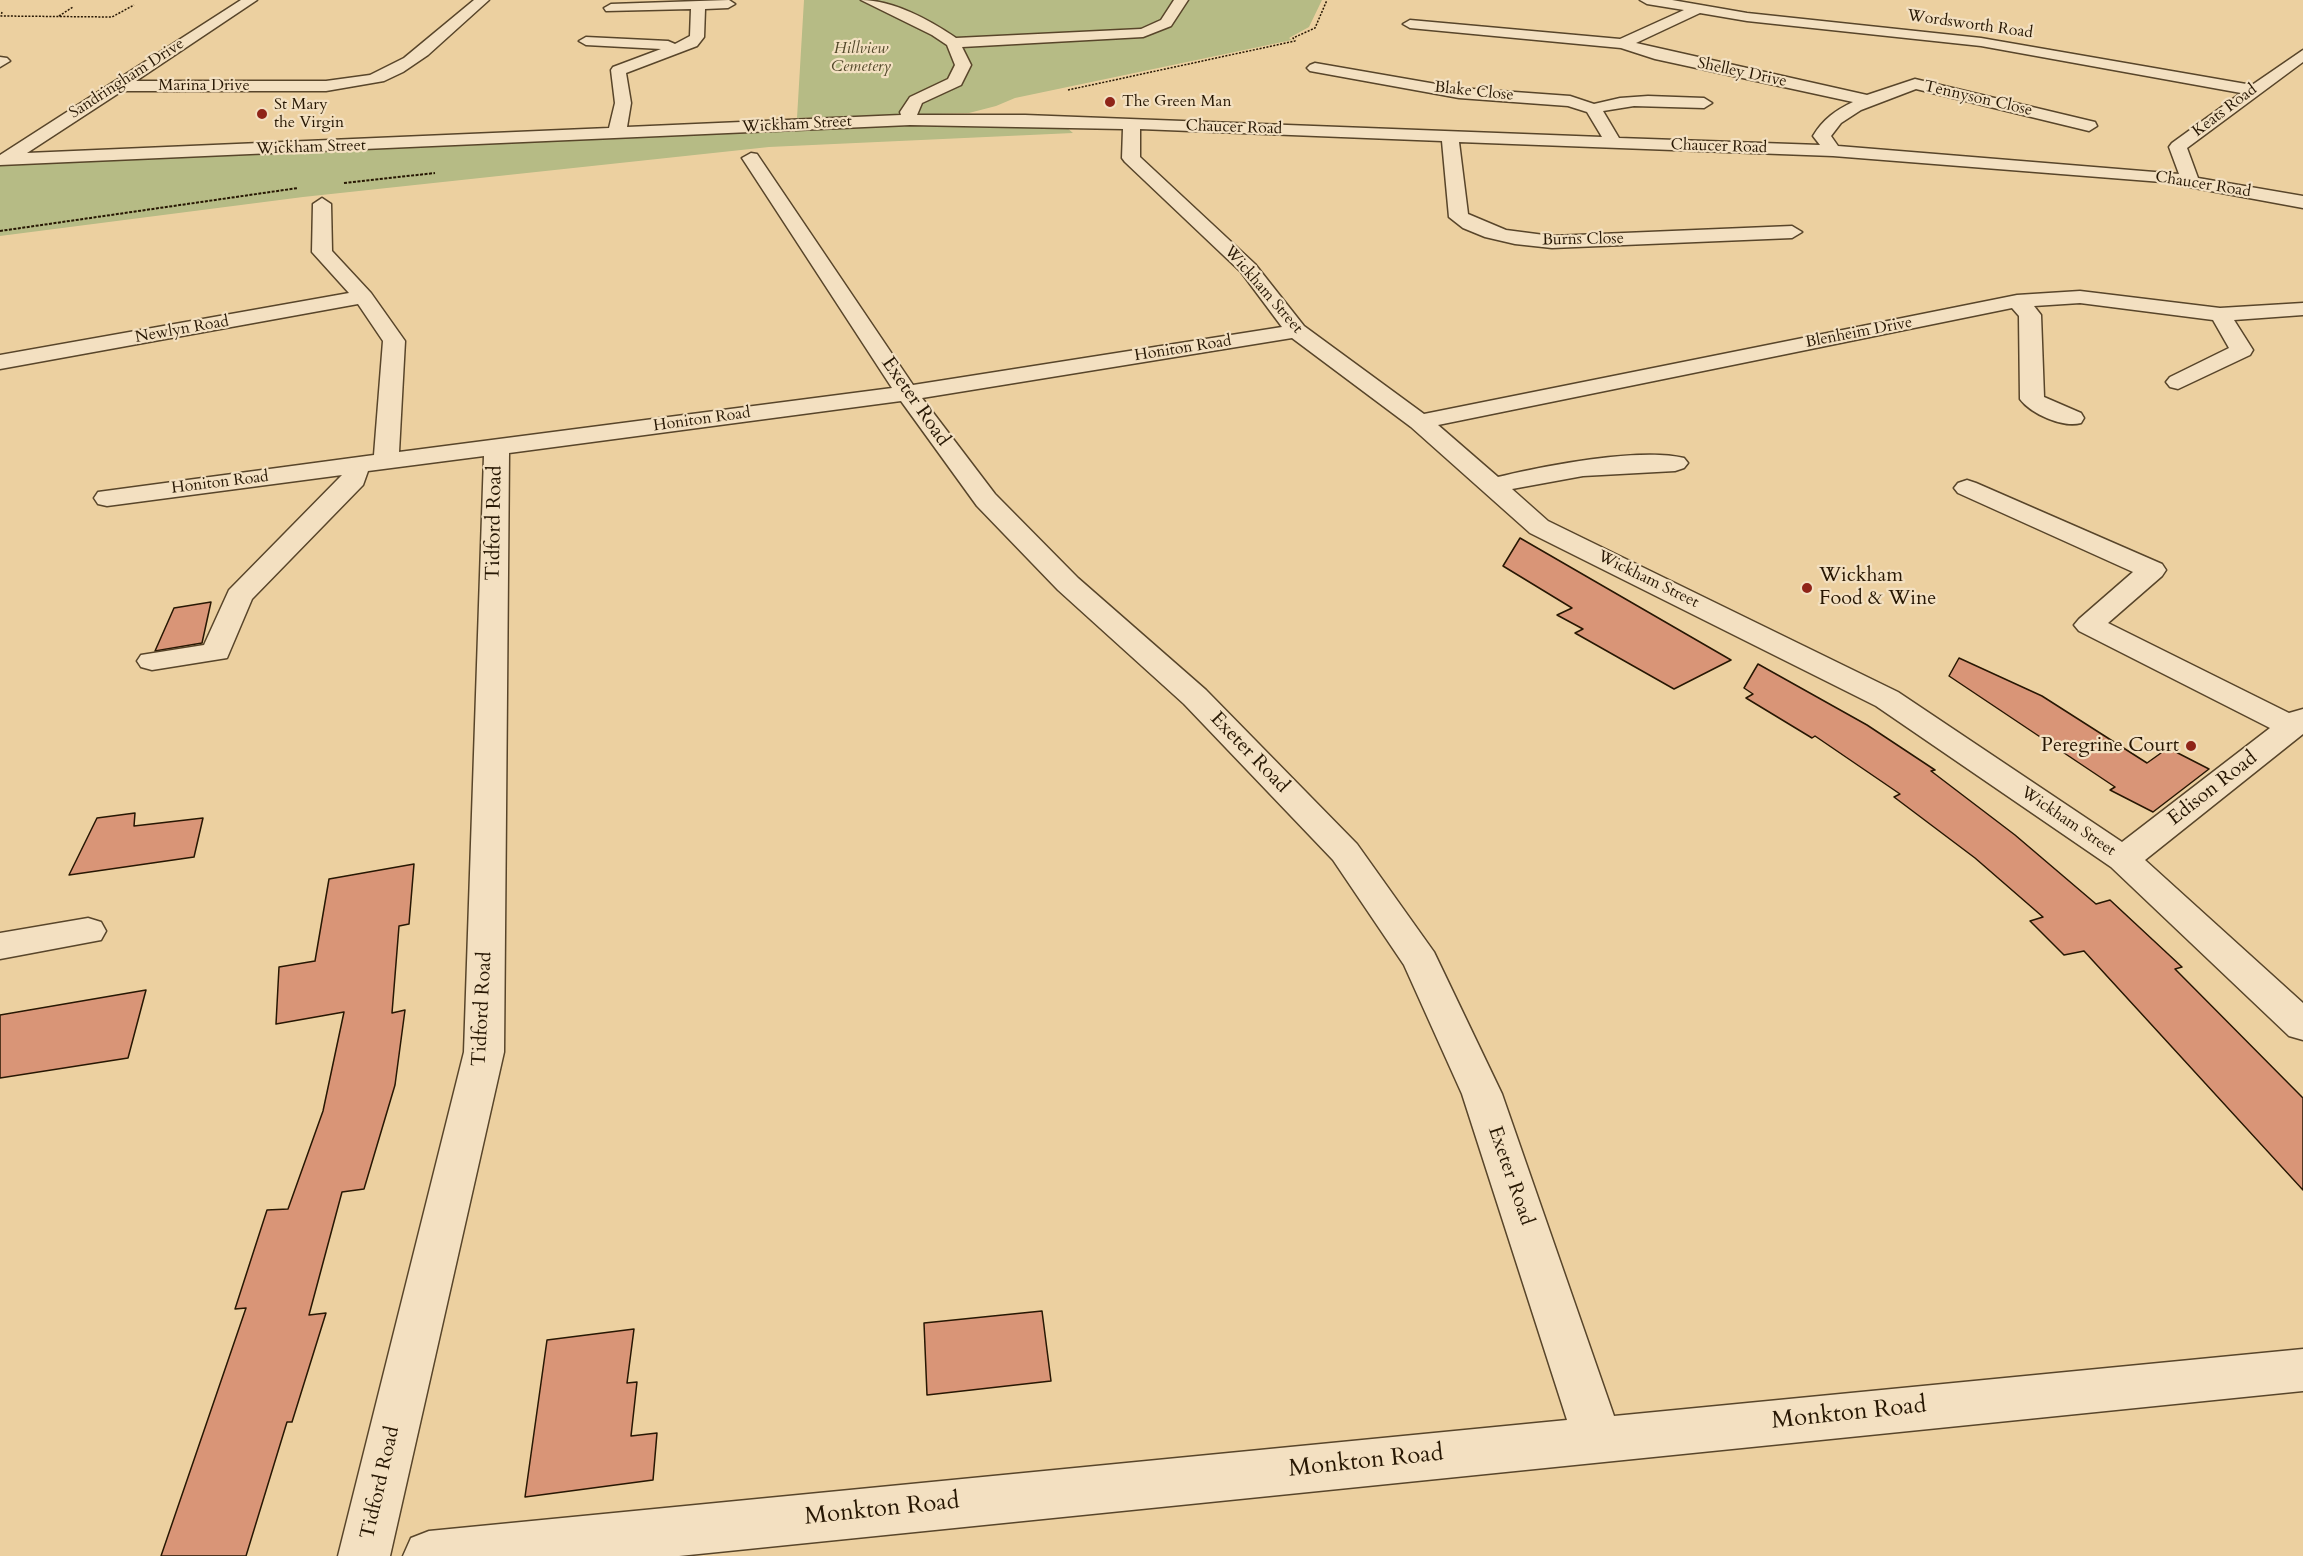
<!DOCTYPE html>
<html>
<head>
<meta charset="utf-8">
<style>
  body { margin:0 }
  canvas { display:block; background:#ecd0a0 }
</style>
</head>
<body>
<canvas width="2303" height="1556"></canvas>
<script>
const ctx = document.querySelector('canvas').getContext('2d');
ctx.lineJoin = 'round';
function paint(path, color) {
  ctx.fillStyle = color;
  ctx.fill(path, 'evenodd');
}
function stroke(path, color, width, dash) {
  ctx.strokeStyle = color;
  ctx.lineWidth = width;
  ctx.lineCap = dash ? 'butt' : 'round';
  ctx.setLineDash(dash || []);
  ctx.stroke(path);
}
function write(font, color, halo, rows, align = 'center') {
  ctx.font = font + ' Cardo,serif';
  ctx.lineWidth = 4.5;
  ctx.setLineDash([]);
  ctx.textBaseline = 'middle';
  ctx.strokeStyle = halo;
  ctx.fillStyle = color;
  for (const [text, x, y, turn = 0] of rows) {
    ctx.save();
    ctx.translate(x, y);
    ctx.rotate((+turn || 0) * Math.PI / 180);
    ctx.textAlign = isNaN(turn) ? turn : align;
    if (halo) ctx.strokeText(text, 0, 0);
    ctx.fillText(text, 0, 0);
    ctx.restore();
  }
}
const green = new Path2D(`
  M 804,0 L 1322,0 L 1309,27 L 1289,38 L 1292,40 L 1015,98 L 996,106 L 969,113 L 797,118 Z
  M 920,125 L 1066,127 L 1073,133 L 769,147 L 303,197 L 0,236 L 0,165 Z`);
const building = new Path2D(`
  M 1520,538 L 1731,660 L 1674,689 L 1575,633 L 1583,629 L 1557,615 L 1572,608 L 1503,566 Z
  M 211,602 L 202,643 L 155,651 L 174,608 Z
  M 1959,658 L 2042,696 L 2147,763 L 2168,748 L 2209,769 L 2153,812 L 2110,790 L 2115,787 L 1949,676 Z
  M 1758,664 L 1867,725 L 1935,770 L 1931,771 L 2015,835 L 2096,904 L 2110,900 L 2182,967 L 2175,969 L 2303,1098 L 2303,1190 L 2084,951 L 2064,955 L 2030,921 L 2043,917 L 1975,858 L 1894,797 L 1900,794 L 1815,736 L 1812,738 L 1746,698 L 1753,694 L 1744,688 Z
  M 135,813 L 134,826 L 203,818 L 194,857 L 69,875 L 97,818 Z
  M 414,864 L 409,924 L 399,926 L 392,1013 L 405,1010 L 395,1085 L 364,1189 L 342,1192 L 309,1315 L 326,1313 L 292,1422 L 287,1422 L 246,1556 L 161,1556 L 246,1308 L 235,1309 L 267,1210 L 288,1209 L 323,1111 L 344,1012 L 276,1024 L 279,967 L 315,961 L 329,879 Z
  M 146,990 L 128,1058 L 0,1078 L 0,1015 Z
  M 1042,1311 L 1051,1381 L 927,1395 L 924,1323 Z
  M 634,1329 L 627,1383 L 637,1382 L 631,1436 L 657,1433 L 653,1480 L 525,1497 L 547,1340 Z`);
const pathFar1 = new Path2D(`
  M 2,12 L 1,16 L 112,17 L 134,5
  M 59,16 L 73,7
  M 1068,90 L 1295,41 L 1293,38 L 1315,28 L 1327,0`);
const path = new Path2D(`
  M 344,183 L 435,173
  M 0,231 L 298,188`);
const minor = new Path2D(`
  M 241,0 L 257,0 L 136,81 L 326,81 L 370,75 L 404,58 L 474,0 L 489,0 L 428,55 L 403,72 L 384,81 L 326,91 L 122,91 L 27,153 L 609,128 L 615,103 L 611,70 L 613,67 L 661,49 L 586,45 L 579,41 L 586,37 L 668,41 L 675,44 L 690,36 L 691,9 L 606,11 L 604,8 L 611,4 L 729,0 L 735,4 L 728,8 L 705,9 L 704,37 L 697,46 L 626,73 L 631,103 L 627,127 L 901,115 L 900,112 L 910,97 L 948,79 L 955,65 L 947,45 L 932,35 L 861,0 C 893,0 930,20 956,38 L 1141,29 L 1161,20 L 1174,0 L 1188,0 L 1171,26 L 1143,37 L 962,47 L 971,65 L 961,85 L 922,103 L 917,115 L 1025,115 L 1602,137 L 1587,112 L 1568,106 L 1459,98 L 1310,71 L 1307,68 L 1310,65 L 1315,63 L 1459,88 L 1570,96 L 1594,104 L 1620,98 L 1648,96 L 1704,98 L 1712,103 L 1704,108 L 1634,106 L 1603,111 L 1619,138 L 1820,145 L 1813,136 C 1823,119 1836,110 1853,102 L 1655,59 L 1621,48 L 1410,28 L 1403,24 L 1410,20 L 1620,39 L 1684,10 L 1647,4 L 1640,0 L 1672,0 L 1747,13 L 1981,38 L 2252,85 L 2303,50 L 2303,62 L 2187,148 L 2198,178 L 2303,196 L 2303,208 L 2162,182 L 1833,156 L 1459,142 L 1468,214 L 1506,230 L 1552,236 L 1792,226 L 1802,232 L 1792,238 L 1552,248 L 1515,244 L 1485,237 L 1463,228 L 1449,217 L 1442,141 L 1140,129 L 1140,157 L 1255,264 L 1304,326 L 1424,414 L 2017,295 L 2080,291 L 2220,308 L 2303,303 L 2303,315 L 2234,320 L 2253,350 L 2250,355 L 2178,389 L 2170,387 L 2166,382 L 2170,377 L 2229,348 L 2213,320 L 2080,303 L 2034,306 L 2041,315 L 2044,397 L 2081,413 L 2084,418 L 2081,423 C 2063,428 2031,414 2020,399 L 2019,316 L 2012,308 L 1438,425 L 1498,477 C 1543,466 1640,447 1684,458 L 1688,463 L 1684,468 L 1675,471 L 1583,476 L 1512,489 L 1548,521 L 1898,692 L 2122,842 L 2270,728 L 2079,631 L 2074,625 L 2079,619 L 2133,572 L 1958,493 L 1954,488 L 1958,483 L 1967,480 L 1976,483 L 2162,564 L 2166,570 L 2162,576 L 2108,623 L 2289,713 L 2303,709 L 2303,734 L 2145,860 L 2303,1003 L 2303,1040 L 2289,1036 L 2111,867 L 1876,706 L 1530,533 L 1411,427 L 1292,338 L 922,398 L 995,494 L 1078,578 L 1206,690 L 1357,844 L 1434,952 L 1502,1094 L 1614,1416 L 2303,1349 L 2303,1391 L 679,1556 L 403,1556 L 411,1538 L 429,1531 L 1567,1420 L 1462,1094 L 1404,965 L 1333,860 L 1184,704 L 1058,590 L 977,506 L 901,401 L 509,453 L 504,1052 L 390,1556 L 338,1556 L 464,1052 L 484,456 L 368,471 L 363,485 L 252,599 L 227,658 L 152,670 L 141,667 L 137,661 L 141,655 L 204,645 L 229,590 L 342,475 L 107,506 L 98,504 L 94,498 L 98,492 L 374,455 L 383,341 L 358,304 L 0,369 L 0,355 L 349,293 L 312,252 L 313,204 L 322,198 L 331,204 L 332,251 L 371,293 L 405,341 L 399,452 L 892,388 L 742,158 L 751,153 L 757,154 L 913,385 L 1282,327 L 1241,272 L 1125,162 L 1122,158 L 1123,129 L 910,125 L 0,165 L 0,155 ZM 1700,13 L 1747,21 L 1981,46 L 2241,93 L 2172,143 L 2169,147 L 2179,174 L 1838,146 L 1831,136 L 1841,123 L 1861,110 L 1916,89 L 2089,131 L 2097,126 L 2095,122 L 1915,79 L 1867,95 L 1636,43 Z
  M 0,57 L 7,58 L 10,61 L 0,67 Z
  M 88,918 L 101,922 L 106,931 L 101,940 L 0,959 L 0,933 Z`);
const markers = [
  [1110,102,6,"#8f2418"],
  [262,114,6,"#8f2418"],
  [1807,588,6,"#8f2418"],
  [2191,746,6,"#8f2418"]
];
const farStreetnames = [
  ["Wordsworth Road",1970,25,8],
  ["Shelley Drive",1742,73,12],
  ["Sandringham Drive",127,79,-33],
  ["Marina Drive",204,86],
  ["Blake Close",1474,92,6],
  ["Tennyson Close",1978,99,13],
  ["Keats Road",2225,111,-37],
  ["Wickham Street",797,125,-3],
  ["Chaucer Road",1234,128,2],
  ["Chaucer Road",1719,147,2],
  ["Wickham Street",311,148,-2],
  ["Chaucer Road",2203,185,9],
  ["Burns Close",1583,240,-1],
  ["Wickham Street",1263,290,49],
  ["Newlyn Road",182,330,-10],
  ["Blenheim Drive",1859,333,-11],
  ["Honiton Road",1183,349,-9],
  ["Honiton Road",702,420,-8],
  ["Honiton Road",220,483,-7],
  ["Wickham Street",1648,580,26],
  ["Wickham Street",2068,822,34]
];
const farParknames = [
  ["Hillview",861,49],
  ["Cemetery",861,67]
];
const farPoinames = [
  ["The Green Man",1122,102],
  ["St Mary",274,105],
  ["the Virgin",274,123]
];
const streetNames = [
  ["Exeter Road",915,402,55],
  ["Tidford Road",495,523,-89],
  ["Exeter Road",1249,753,46],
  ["Edison Road",2213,789,-38],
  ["Tidford Road",483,1009,-87],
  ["Exeter Road",1510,1176,71],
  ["Tidford Road",381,1483,-77]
];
const poiNames = [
  ["Wickham",1819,576],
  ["Food & Wine",1819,599],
  ["Peregrine Court",2179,746,"right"]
];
const nearStreetnames = [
  ["Monkton Road",1849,1414,-6],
  ["Monkton Road",1366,1462,-6],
  ["Monkton Road",882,1510,-6]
];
paint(green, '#b6bb85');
paint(building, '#d99577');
stroke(building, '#271703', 1.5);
stroke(minor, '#58452a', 3);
stroke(pathFar1, '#271703', 1.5, [2, 1.5]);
stroke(path, '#271703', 2, [3, 1.5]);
paint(minor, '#f3e0c1');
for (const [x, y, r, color] of markers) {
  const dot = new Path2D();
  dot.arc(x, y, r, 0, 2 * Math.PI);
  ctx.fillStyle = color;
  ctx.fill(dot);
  stroke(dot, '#f3e0c1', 2);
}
write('16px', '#271703', '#f3e0c1', farStreetnames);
write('italic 16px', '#52482a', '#f3e0c1', farParknames);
write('16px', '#271703', '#f3e0c1', farPoinames, 'left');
write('20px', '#271703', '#f3e0c1', streetNames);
write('20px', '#271703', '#f3e0c1', poiNames, 'left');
write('24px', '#271703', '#f3e0c1', nearStreetnames);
</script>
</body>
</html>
